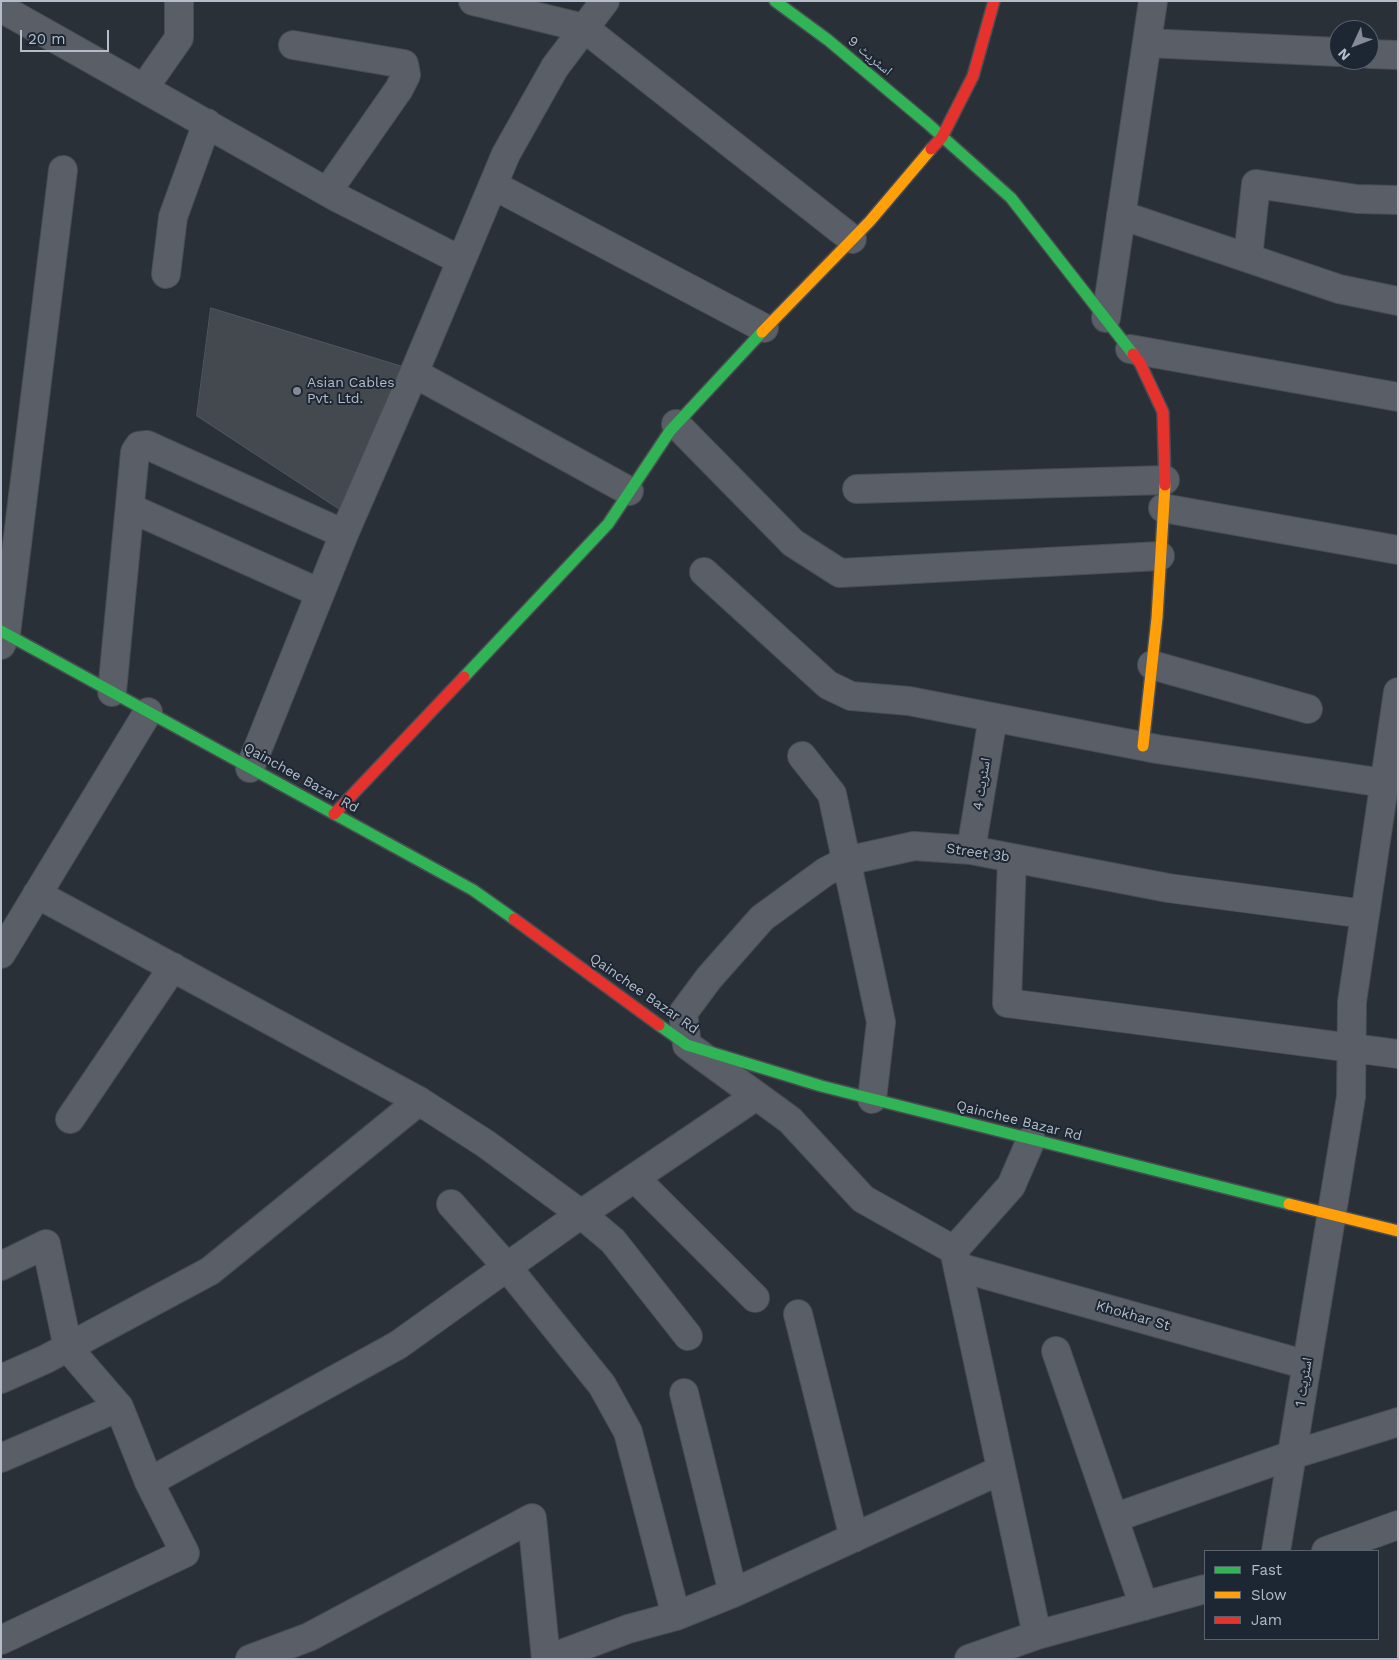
<!DOCTYPE html>
<html>
<head>
<meta charset="utf-8">
<style>
  body { margin:0 }
  #map { position:relative; width:1399px; height:1660px; overflow:hidden; background:#2a3038; font-family:"Work Sans",sans-serif }
  canvas { display:block }
  .frame { position:absolute; inset:0; border:2px solid #b4bcc9; pointer-events:none }
  .legend { position:absolute; left:1204px; top:1550px; width:175px; height:90px; box-sizing:border-box; background:#1d2633; border:1px solid #59626f; margin:0; padding:6px 9px; list-style:none; font-size:15px; color:#b4bcc9 }
  .legend li { display:flex; align-items:center; gap:10px; height:25px }
  .legend b { width:25px; border:1px solid #59626f }
  .north { position:absolute; left:1329px; top:20px; width:50px; height:50px; box-sizing:border-box; background:#1d2633; border:1px solid #59626f; border-radius:50%; rotate:227deg; font-size:14px; font-weight:700; line-height:20px; text-align:center; color:#b4bcc9 }
  .north::after { content:''; display:block; margin:auto; width:18px; height:22px; background:#848b96; clip-path:polygon(50% 0,100% 100%,50% 72%,0 100%) }
  .scale { position:absolute; left:20px; top:30px; width:89px; height:22px; box-sizing:border-box; border:2px solid #b4bcc9; border-top:0; padding-left:6px; font-size:15px; line-height:18px; white-space:nowrap; color:#b4bcc9; -webkit-text-stroke:4px #1d2633; paint-order:stroke }
</style>
</head>
<body>
<div id="map">
<canvas width="1399" height="1660"></canvas>
<div class="frame"></div>
<ul class="legend">
<li><b style="height:6px;background:#30b455"></b>Fast</li>
<li><b style="height:6px;background:#ff9f0a"></b>Slow</li>
<li><b style="height:6px;background:#e5322d"></b>Jam</li>
</ul>
<div class="north">N</div>
<div class="scale">20 m</div>
</div>
<script>
const ctx = document.querySelector('canvas').getContext('2d');
ctx.lineJoin = 'round';
function paint(path, color) {
  ctx.fillStyle = color;
  ctx.fill(path, 'evenodd');
}
function stroke(path, color, width, dash) {
  ctx.strokeStyle = color;
  ctx.lineWidth = width;
  ctx.lineCap = dash ? 'butt' : 'round';
  ctx.setLineDash(dash || []);
  ctx.stroke(path);
}
function write(font, color, halo, rows, align = 'center') {
  ctx.font = font + ' "Work Sans","Noto Naskh Arabic",sans-serif';
  ctx.lineWidth = 4;
  ctx.setLineDash([]);
  ctx.textBaseline = 'middle';
  ctx.strokeStyle = halo;
  ctx.fillStyle = color;
  for (const [text, x, y, turn = 0] of rows) {
    ctx.save();
    ctx.translate(x, y);
    ctx.rotate((+turn || 0) * Math.PI / 180);
    ctx.textAlign = isNaN(turn) ? turn : align;
    if (halo) ctx.strokeText(text, 0, 0);
    ctx.fillText(text, 0, 0);
    ctx.restore();
  }
}
const building = new Path2D(`
  M 211,308 L 404,367 L 342,511 L 197,416 Z`);
const street = new Path2D(`
  M 473,1 L 584,28 L 852,239
  M 1,8 L 338,198 L 460,260
  M 1147,43 L 1339,52
  M 293,45 L 404,64 L 406,75 L 399,89 L 327,192
  M 1369,54 L 1398,55
  M 144,88 L 179,38 L 179,1
  M 493,185 L 764,328
  M 1121,215 L 1339,289 L 1398,301
  M 1248,257 L 1256,184 L 1357,199 L 1398,200
  M 166,274 L 173,217 L 207,123
  M 1106,318 L 1153,1
  M 1130,349 L 1398,397
  M 414,373 L 629,491
  M 676,424 L 793,543 L 840,573 L 1160,556
  M 857,489 L 1165,480
  M 130,508 L 320,593
  M 1163,508 L 1398,550
  M 704,572 L 828,685 L 851,696 L 909,701 L 1157,749 L 1384,783
  M 1,645 L 6,634 L 63,170
  M 1152,665 L 1308,709
  M 112,692 L 135,452 L 139,446 L 147,445 L 344,534
  M 802,756 L 832,794 L 881,1022 L 872,1099
  M 250,768 L 344,534 L 414,373 L 506,154 L 555,67 L 605,1
  M 971,850 L 993,717
  M 1012,858 L 1007,1003 L 1398,1054
  M 37,894 L 419,1101 L 486,1144 L 581,1214 L 613,1241 L 688,1336
  M 1,954 L 148,712
  M 70,1119 L 173,967
  M 635,1178 L 755,1298
  M 451,1204 L 507,1267 L 602,1385 L 628,1432 L 676,1616
  M 954,1250 L 1011,1186 L 1031,1140
  M 1,1266 L 46,1244 L 68,1348 L 119,1407 L 149,1482 L 185,1553 L 1,1640
  M 958,1267 L 1307,1365
  M 798,1314 L 854,1538
  M 1056,1351 L 1144,1606
  M 1,1379 L 46,1359 L 210,1271 L 419,1101
  M 684,1393 L 733,1593
  M 1,1458 L 119,1407
  M 149,1482 L 398,1345 L 581,1214 L 756,1096
  M 1114,1518 L 1292,1455 L 1398,1422
  M 1276,1551 L 1351,1097 L 1352,1002 L 1398,692
  M 1326,1551 L 1398,1525
  M 1037,1635 L 954,1250 L 863,1199 L 790,1120 L 687,1045 L 683,1013 L 709,978 L 762,918 L 825,872 L 846,861 L 914,846 L 971,850 L 1168,888 L 1365,914
  M 250,1659 L 309,1637 L 532,1518 L 546,1659
  M 548,1659 L 628,1629 L 676,1616 L 733,1593 L 1001,1470
  M 969,1659 L 1037,1635 L 1205,1589`);
const fast = new Path2D(`
  M 775,1 L 828,40 L 927,123 L 1011,198 L 1133,354
  M 1,631 L 473,890 L 514,919
  M 464,677 L 608,524 L 670,431 L 762,332
  M 659,1025 L 687,1045 L 821,1086 L 1289,1204`);
const slow = new Path2D(`
  M 762,332 L 870,221 L 931,149
  M 1143,746 L 1157,618 L 1165,485
  M 1289,1204 L 1398,1231`);
const jam = new Path2D(`
  M 931,149 L 942,137 L 973,76 L 994,1
  M 1133,354 L 1140,363 L 1163,412 L 1165,485
  M 334,814 L 464,677
  M 514,919 L 659,1025`);
const markers = [
  [297,391,5,"#848b96"]
];
const streetNames = [
  ["اسٹریٹ 9",870,56,40],
  ["Qainchee Bazar Rd",301,778,29],
  ["اسٹریٹ 4",982,784,-81],
  ["Street 3b",978,853,8],
  ["Qainchee Bazar Rd",644,994,35],
  ["Qainchee Bazar Rd",1019,1121,14],
  ["Khokhar St",1133,1316,16],
  ["اسٹریٹ 1",1304,1382,-81]
];
const poiNames = [
  ["Asian Cables",307,383],
  ["Pvt. Ltd.",307,399]
];
paint(building, '#444950');
stroke(building, '#52575f', 1);
stroke(street, '#484c53', 30);
stroke(fast, '#484c53', 14);
stroke(slow, '#484c53', 14);
stroke(jam, '#484c53', 14);
stroke(street, '#5a5e66', 28);
stroke(fast, '#30b455', 11);
stroke(slow, '#ff9f0a', 11);
stroke(jam, '#e5322d', 11);
for (const [x, y, r, color] of markers) {
  const dot = new Path2D();
  dot.arc(x, y, r, 0, 2 * Math.PI);
  ctx.fillStyle = color;
  ctx.fill(dot);
  stroke(dot, '#1d2633', 2);
}
write('14px', '#b4bcc9', '#1d2633', streetNames);
write('14px', '#b4bcc9', '#1d2633', poiNames, 'left');
</script>
</body>
</html>
